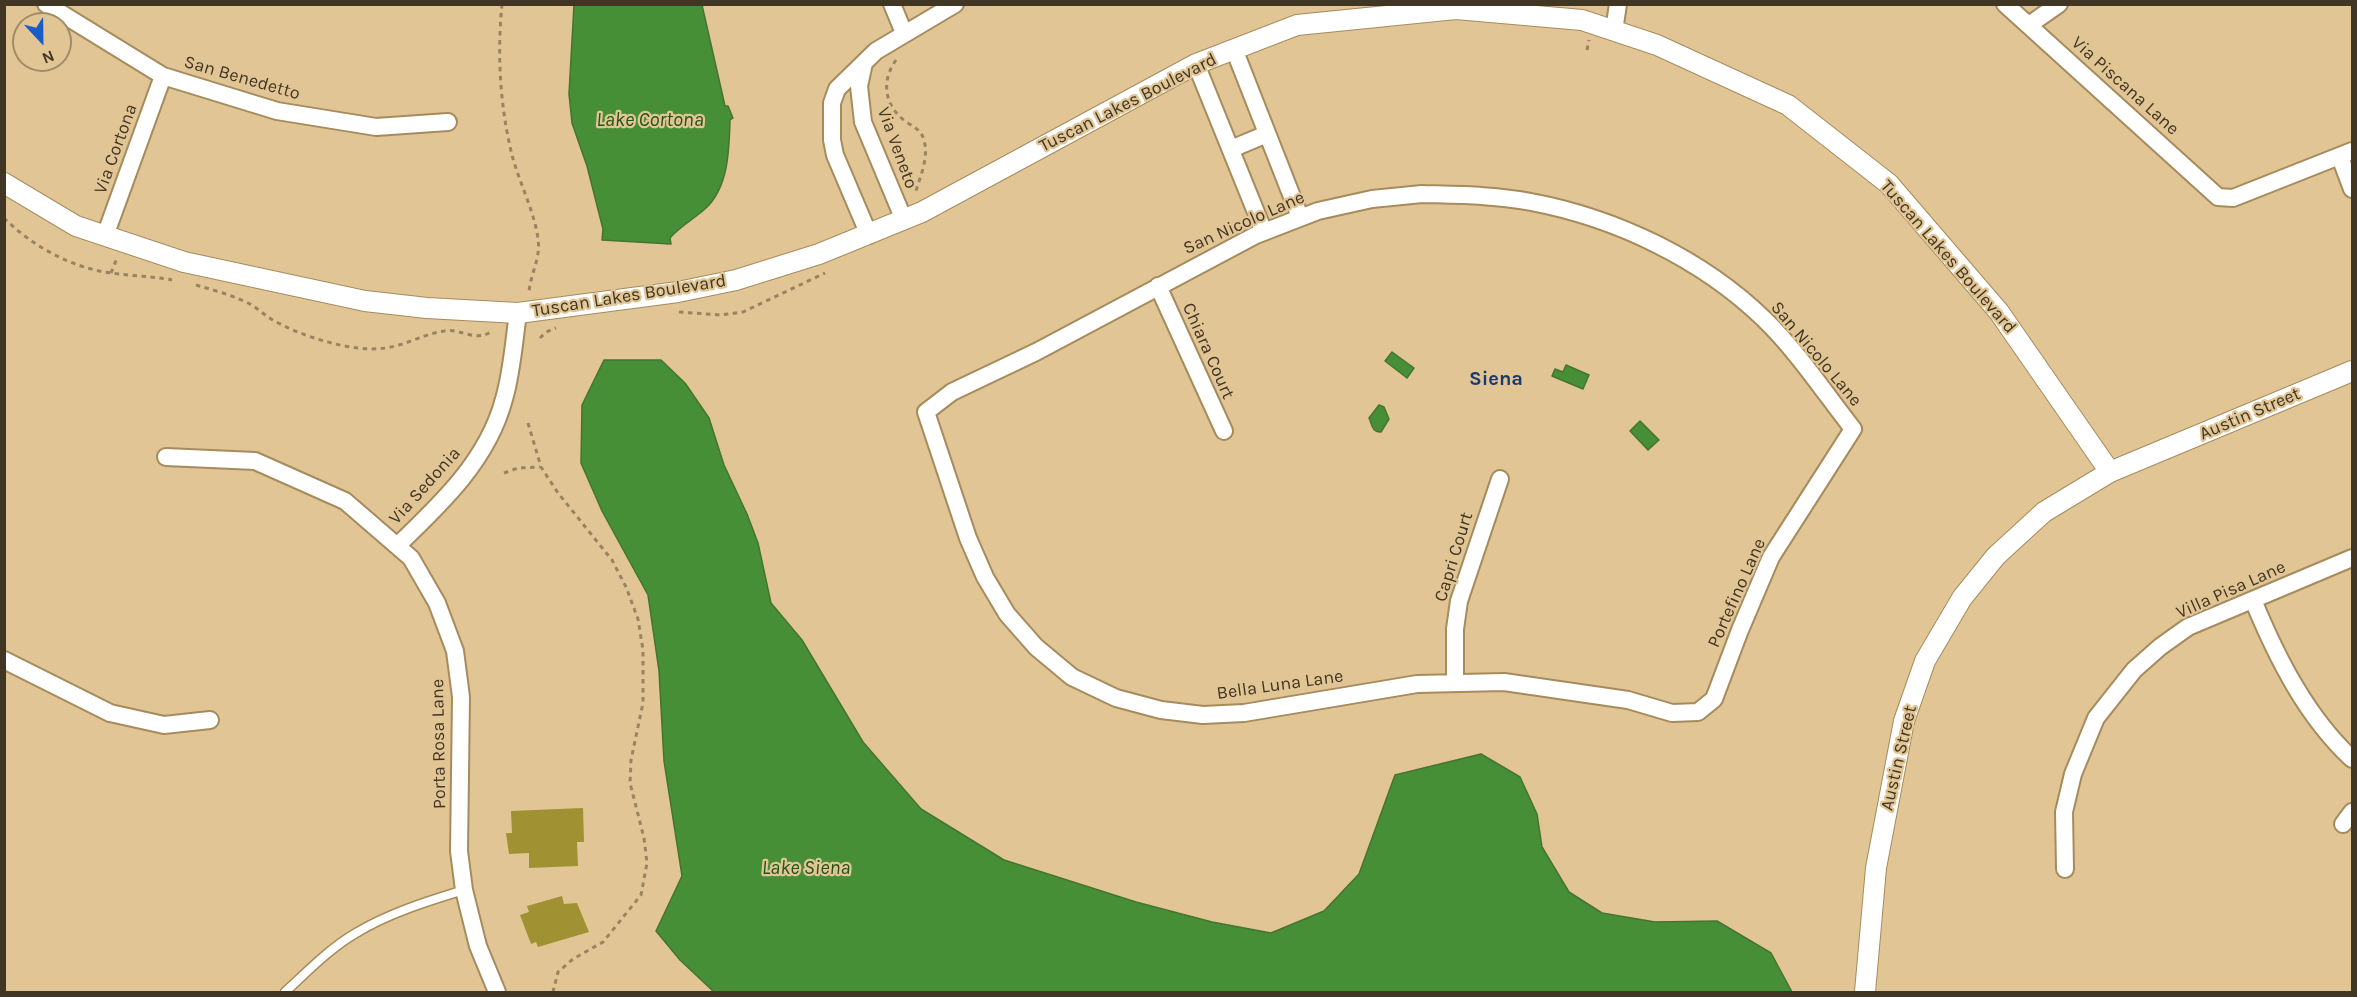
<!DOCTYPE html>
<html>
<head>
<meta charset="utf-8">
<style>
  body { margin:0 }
  #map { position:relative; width:2357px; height:997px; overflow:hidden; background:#e1c595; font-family:Karla,sans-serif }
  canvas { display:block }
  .frame { position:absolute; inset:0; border:6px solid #413623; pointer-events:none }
  .north { position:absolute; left:12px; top:12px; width:60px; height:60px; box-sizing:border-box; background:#e1c595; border:2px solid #a18c67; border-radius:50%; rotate:158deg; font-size:16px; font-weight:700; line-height:24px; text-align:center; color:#413623 }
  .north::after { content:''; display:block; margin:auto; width:21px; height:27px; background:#185cc7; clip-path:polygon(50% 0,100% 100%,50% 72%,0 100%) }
</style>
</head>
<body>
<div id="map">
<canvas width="2357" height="997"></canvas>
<div class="frame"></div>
<div class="north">N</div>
</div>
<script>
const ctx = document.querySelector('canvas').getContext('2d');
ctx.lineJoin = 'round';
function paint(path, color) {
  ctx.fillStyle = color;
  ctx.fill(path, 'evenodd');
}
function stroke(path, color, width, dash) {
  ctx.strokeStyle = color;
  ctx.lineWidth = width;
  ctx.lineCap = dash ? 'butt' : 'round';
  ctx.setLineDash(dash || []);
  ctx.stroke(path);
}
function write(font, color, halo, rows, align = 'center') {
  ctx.font = font + ' Karla,sans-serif';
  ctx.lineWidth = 4.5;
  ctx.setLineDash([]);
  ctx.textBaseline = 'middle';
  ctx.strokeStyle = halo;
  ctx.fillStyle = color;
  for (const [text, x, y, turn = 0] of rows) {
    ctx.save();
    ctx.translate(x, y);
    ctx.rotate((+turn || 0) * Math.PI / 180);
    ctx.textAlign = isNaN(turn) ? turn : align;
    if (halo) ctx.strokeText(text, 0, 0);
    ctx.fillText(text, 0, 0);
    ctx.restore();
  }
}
const water = new Path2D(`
  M 574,5 L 702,5 L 725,106 L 728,106 L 733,118 L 730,120 C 729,149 729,186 706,208 C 694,219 680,226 670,238 L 671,244 L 602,240 L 603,229 L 587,166 L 572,123 L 569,94 Z
  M 1392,352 L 1414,368 L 1407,378 L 1385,361 Z
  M 604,360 L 661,360 L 685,383 L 709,418 L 724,465 L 747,514 L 758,543 L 771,603 L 802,640 L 863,742 L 921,809 L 1004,860 L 1136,902 L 1212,922 L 1271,933 L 1324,911 L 1359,874 L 1395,775 L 1481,754 L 1520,777 L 1537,814 L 1542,847 L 1569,892 L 1602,913 L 1655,922 L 1717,921 L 1771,953 L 1792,992 L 714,992 L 680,960 L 656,931 L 682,876 L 664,761 L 659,671 L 648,595 L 602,511 L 581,463 L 582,405 Z
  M 1566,365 L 1589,375 L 1583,389 L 1552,376 L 1555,369 L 1563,372 Z
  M 1379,405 L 1384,407 L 1389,419 L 1381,432 C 1372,433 1372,424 1369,418 Z
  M 1640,421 L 1659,440 L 1648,450 L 1630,431 Z`);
const building = new Path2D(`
  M 583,808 L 584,842 L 577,842 L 578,866 L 529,868 L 529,853 L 509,854 L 506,833 L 512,833 L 511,811 Z
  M 562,896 L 564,904 L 577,903 L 589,932 L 538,947 L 536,942 L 531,944 L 520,915 L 529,912 L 527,906 Z`);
const path = new Path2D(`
  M 502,4 C 497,55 500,106 512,155 C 519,182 535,213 538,239 C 541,259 530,274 529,293
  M 1587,50 L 1589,40
  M 896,60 C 881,81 884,105 905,121 C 913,127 921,129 924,140 C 929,158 920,177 915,194
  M 4,218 C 32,246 72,268 111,273 C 131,276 151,276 172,280
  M 111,273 L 117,258
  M 196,285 C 213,290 232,295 248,303 C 256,307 263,314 271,319 C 300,336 352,353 386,348 C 406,345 424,334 444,331 C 461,328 476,343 492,331
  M 679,312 L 721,315 L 743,312 L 825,273
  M 540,338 L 546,332 L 556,328
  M 528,423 L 541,467 L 558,493 L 612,560 L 626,587 L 638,619 L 643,650 L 643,703 L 631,760 L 630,783 L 644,838 L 647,863 L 641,895 L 603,942 L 573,959 L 558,972 L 553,992
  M 504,473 L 518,468 L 540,467`);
const service = new Path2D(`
  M 285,992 C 307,972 330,948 356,933 C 389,913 428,901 464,890`);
const minor = new Path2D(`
  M 46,4 L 163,76 L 277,111 L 376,127 L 448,122
  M 892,4 L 904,33
  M 2005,4 L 2218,197 L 2233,198 L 2352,151
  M 2029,25 L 2059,4
  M 1614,31 L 1618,4
  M 1234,49 L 1300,217
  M 864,63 L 859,86 L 863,122 L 904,220
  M 1196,64 L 1264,232
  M 1231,149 L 1267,134
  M 2340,157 L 2352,189
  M 1422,194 C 1459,195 1495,195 1531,202 C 1616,218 1702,259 1764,319 C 1797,351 1824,392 1853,429 L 1771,557 L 1740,630 L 1714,699 L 1698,712 L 1672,713 L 1628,700 L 1504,682 L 1417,684 L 1244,713 L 1203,715 L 1161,710 L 1116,698 L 1072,677 L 1036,647 L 1007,614 L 985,577 L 968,538 L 926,412 L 952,392 L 1036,352 L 1256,235 L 1318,211 L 1372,199 Z
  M 869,235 L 835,155 L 832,140 L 832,103 L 837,89 L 876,51 L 955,4
  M 105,236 L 163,76
  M 1158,286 L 1224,431
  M 166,457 L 255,461 L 345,501 L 411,558 L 437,603 L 455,651 L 461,697 L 459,851 L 464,890 L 478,946 L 497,992
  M 397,546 C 441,504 488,460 504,399 C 512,372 514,341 518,313
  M 2253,600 C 2277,658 2306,716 2352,759
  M 4,660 L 110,713 L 164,725 L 210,720
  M 1455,683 L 1455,629 L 1459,601 L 1500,479
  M 2343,824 L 2352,812
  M 2065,869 L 2064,812 L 2073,774 L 2096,718 L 2134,670 L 2160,647 L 2188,627 L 2352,558`);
const tertiary = new Path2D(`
  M 4,183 L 76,226 L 184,262 L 365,301 L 427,308 L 518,313 L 678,292 L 736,280 L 819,254 L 922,212 L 1196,64 L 1297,25 L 1456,9 L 1582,20 L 1657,45 L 1788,105 L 1889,184 L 1999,312 L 2110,472
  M 1865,992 L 1876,868 L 1904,721 L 1925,661 L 1962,598 L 1996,556 L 2044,512 L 2110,472 L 2352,371`);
const streetNames = [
  ["San Benedetto",242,78,16],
  ["Via Piscana Lane",2125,86,42],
  ["Tuscan Lakes Boulevard",1128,103,-27],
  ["Via Veneto",897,148,70],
  ["Via Cortona",116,149,-70],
  ["San Nicolo Lane",1244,223,-24],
  ["Tuscan Lakes Boulevard",1948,257,49],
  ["Tuscan Lakes Boulevard",629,296,-9],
  ["Chiara Court",1208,351,66],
  ["San Nicolo Lane",1816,354,50],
  ["Austin Street",2250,414,-23],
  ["Via Sedonia",425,486,-48],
  ["Capri Court",1454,557,-73],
  ["Villa Pisa Lane",2231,590,-24],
  ["Portefino Lane",1737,593,-66],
  ["Bella Luna Lane",1280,685,-8],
  ["Porta Rosa Lane",439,744,-91],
  ["Austin Street",1899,758,-77]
];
const waterNames = [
  ["Lake Cortona",650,120],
  ["Lake Siena",806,868]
];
const neighbourhoodNames = [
  ["Siena",1496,379]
];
paint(water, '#478f36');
stroke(water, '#457430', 1.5);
paint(building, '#a09132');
stroke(service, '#a68b5d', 11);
stroke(minor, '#a68b5d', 20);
stroke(tertiary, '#a68b5d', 22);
stroke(path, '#988461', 3, [4.5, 4.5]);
stroke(service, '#fff', 8);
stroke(minor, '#fff', 16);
stroke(tertiary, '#fff', 20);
write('18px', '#413623', '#e1c595', streetNames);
write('italic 20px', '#225216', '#e1c595', waterNames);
write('bold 20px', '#19396f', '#e1c595', neighbourhoodNames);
</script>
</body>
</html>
